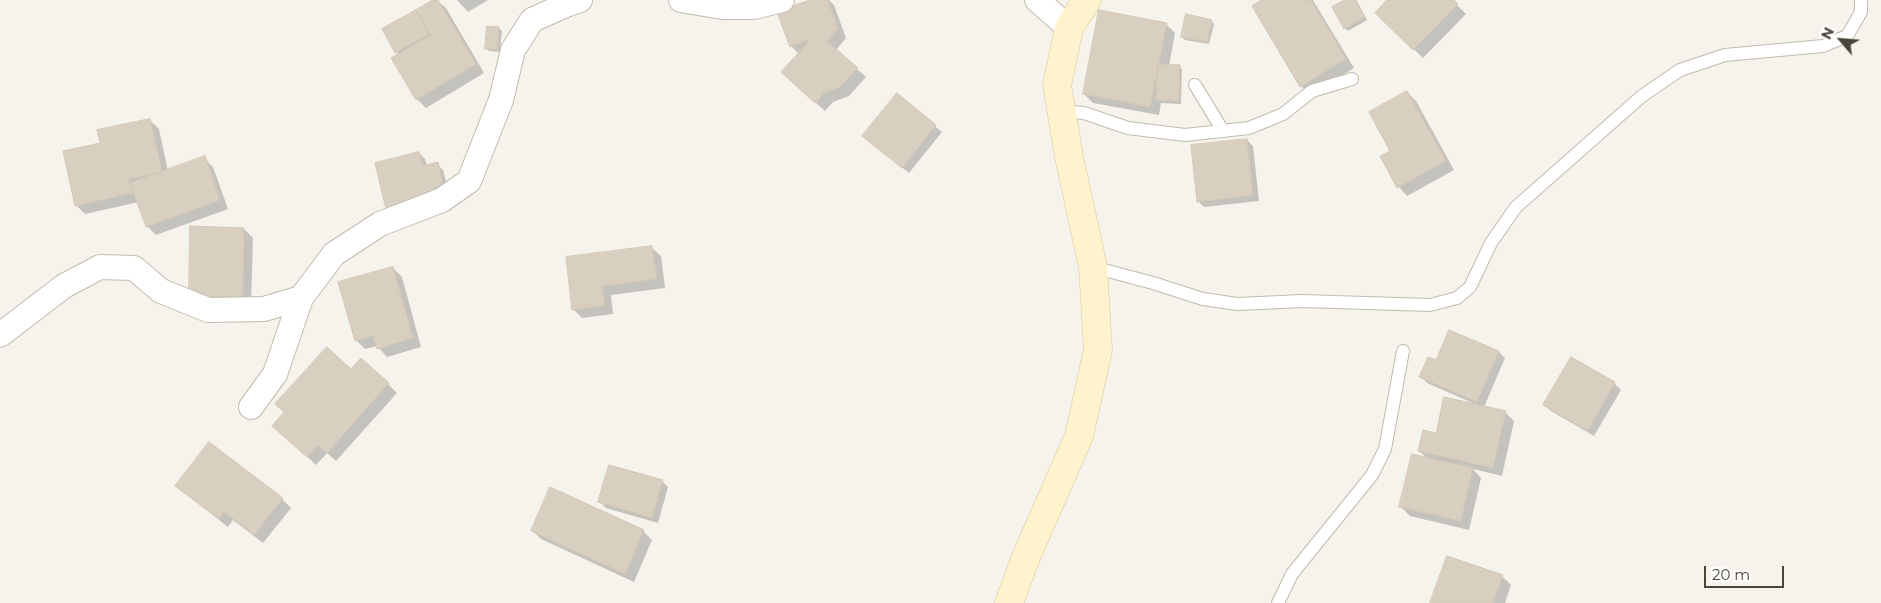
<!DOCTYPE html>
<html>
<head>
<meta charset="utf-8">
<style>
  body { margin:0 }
  #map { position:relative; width:1881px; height:603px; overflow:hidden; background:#f6f3ec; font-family:Montserrat,sans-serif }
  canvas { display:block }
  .north { position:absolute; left:1816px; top:15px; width:50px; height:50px; -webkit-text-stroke:4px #fff; paint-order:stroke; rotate:297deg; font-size:14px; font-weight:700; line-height:20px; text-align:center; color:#4b4439 }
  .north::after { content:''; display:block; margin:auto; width:18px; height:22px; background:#4b4439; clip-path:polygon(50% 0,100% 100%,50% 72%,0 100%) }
  .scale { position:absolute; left:1704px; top:566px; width:80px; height:22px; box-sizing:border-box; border:2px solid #4b4439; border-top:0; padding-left:6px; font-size:15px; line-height:18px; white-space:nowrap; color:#4b4439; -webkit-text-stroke:4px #fff; paint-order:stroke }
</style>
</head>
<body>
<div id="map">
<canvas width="1881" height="603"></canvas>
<div class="north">N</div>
<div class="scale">20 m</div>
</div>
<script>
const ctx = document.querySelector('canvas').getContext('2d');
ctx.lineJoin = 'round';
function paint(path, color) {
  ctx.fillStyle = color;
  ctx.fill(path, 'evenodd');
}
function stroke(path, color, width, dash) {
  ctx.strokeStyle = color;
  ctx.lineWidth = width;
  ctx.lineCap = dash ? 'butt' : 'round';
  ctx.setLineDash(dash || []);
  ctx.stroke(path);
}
const shadow = new Path2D(`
  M 436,0 L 446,8 L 484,73 L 426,108 L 417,99 L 399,55 L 396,52 L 415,12 L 421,17 Z
  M 457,0 L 488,0 L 468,12 Z
  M 813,0 L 829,0 L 834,5 L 846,38 L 836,50 L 866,77 L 849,96 L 833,102 L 825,111 L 792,81 L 799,54 L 791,46 Z
  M 1264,0 L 1313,0 L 1354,68 L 1310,95 L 1301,86 Z
  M 1348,0 L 1356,0 L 1367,20 L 1348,31 L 1345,28 Z
  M 1389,0 L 1452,0 L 1466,14 L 1423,58 L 1376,13 Z
  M 1211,21 L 1214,24 L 1209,44 L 1185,40 L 1182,37 Z
  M 1166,24 L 1175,33 L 1169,66 L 1179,66 L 1182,69 L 1181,104 L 1161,103 L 1159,115 L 1093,103 L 1084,94 Z
  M 499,28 L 502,31 L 500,52 L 489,51 L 486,48 Z
  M 1407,92 L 1416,101 L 1454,170 L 1407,196 L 1399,187 L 1382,157 L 1392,151 Z
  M 897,95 L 942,132 L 909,173 L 870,142 Z
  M 150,120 L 159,129 L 168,171 L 204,158 L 213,167 L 228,209 L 156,235 L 147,226 L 139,202 L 85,214 L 76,205 L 101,144 Z
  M 1247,140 L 1253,146 L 1259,201 L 1204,207 L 1198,201 Z
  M 419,153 L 425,159 L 427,166 L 437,164 L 443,170 L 451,201 L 393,214 Z
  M 244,229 L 253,238 L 251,307 L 199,306 Z
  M 652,248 L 661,256 L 665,288 L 611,295 L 613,314 L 582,318 L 573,309 L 567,258 Z
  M 393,268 L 402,277 L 421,347 L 387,357 L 377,346 L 365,349 L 356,340 Z
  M 1499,352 L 1505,358 L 1484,407 L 1505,412 L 1514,421 L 1502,476 L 1473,469 L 1481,478 L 1469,530 L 1410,516 L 1401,507 L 1428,459 L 1419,451 L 1437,434 L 1475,404 L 1427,383 L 1421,376 L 1436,362 Z
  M 1571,359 L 1614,383 L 1621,390 L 1594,436 L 1551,411 L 1545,405 Z
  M 351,371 L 388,384 L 397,393 L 336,461 L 327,453 L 316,465 L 283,434 L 286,412 Z
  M 662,481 L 668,487 L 658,523 L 606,508 L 600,502 Z
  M 177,486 L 282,499 L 291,508 L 263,543 L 233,520 L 228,527 L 186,494 Z
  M 551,489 L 643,531 L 652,540 L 634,582 L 541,539 L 532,530 Z
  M 1502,576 L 1511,585 L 1505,603 L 1431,603 Z`);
const building = new Path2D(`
  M 433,0 L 438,0 L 476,64 L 416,100 L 391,58 L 431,35 L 416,10 Z
  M 810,0 L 828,0 L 838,29 L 827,41 L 858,68 L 840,87 L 824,93 L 815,103 L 781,72 L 811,39 L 790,47 L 777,12 Z
  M 1262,0 L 1311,0 L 1346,59 L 1300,87 L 1252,6 Z
  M 1345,0 L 1356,0 L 1365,17 L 1344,29 L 1332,7 Z
  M 1387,0 L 1454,0 L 1458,4 L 1413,50 L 1375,13 Z
  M 416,10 L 429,34 L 395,53 L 382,29 Z
  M 1099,10 L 1167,23 L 1150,107 L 1083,94 Z
  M 1186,14 L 1212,20 L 1207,42 L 1181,37 Z
  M 487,26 L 499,27 L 497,50 L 485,49 Z
  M 1158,64 L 1180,65 L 1179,101 L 1156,100 Z
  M 1407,91 L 1446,161 L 1397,188 L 1380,156 L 1390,151 L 1369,112 Z
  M 897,93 L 936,125 L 902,168 L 862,136 Z
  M 150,119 L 162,172 L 129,179 L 132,193 L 75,206 L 63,151 L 100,143 L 97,130 Z
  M 1247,139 L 1253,195 L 1197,202 L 1191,145 Z
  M 419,152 L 423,166 L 438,162 L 445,195 L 386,209 L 375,163 Z
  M 205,156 L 220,200 L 146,227 L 130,183 Z
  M 190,226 L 244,228 L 243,299 L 189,297 Z
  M 652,246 L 657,279 L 602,286 L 605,305 L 572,310 L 566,257 Z
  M 393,267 L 413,338 L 377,349 L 373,336 L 355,341 L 338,282 Z
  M 1449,330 L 1499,351 L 1477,402 L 1419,377 L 1428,357 L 1436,360 Z
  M 327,347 L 351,369 L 361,358 L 389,383 L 327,453 L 318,445 L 307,457 L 272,426 L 284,412 L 275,404 Z
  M 1571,357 L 1615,382 L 1588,431 L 1543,405 Z
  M 1444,397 L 1506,411 L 1493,468 L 1418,451 L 1423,430 L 1436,433 Z
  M 209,442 L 283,498 L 254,535 L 224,512 L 219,519 L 175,486 Z
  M 1412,454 L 1473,468 L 1461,521 L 1399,507 Z
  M 609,465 L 663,480 L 652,518 L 598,502 Z
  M 550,487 L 644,530 L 625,574 L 531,531 Z
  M 1447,556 L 1503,575 L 1493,603 L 1430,603 Z`);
const lane = new Path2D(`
  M 1195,85 L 1223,131
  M 1062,111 L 1084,113 L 1128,128 L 1185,135 L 1249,128 L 1283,114 L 1312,91 L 1352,79
  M 1093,267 L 1153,283 L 1203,299 L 1237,304 L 1302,301 L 1430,305 L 1457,298 L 1470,287 L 1491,243 L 1516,207 L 1642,96 L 1680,70 L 1725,55 L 1823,46 L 1847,36 L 1861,12 L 1861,0
  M 1278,603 L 1292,574 L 1372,475 L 1385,449 L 1403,351`);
const street = new Path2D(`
  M 681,0 L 722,7 L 754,7 L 782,0
  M 1037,0 L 1069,28
  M 0,335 L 64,286 L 100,267 L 134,268 L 161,291 L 208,310 L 264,309 L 301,298
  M 251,407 L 275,374 L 301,298 L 334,254 L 380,224 L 442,200 L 469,181 L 501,100 L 513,50 L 532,20 L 568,4 L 580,0`);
const secondary = new Path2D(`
  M 1009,603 L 1026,557 L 1079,436 L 1098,350 L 1093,267 L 1069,157 L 1057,85 L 1069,28 L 1087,0`);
paint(shadow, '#0003');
paint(building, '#d8cfc1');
stroke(building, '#d3c7b4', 1);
stroke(lane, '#c2bbae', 14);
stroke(street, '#c2bbae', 26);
stroke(secondary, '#d6c79b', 29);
stroke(lane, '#fff', 12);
stroke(street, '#fff', 24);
stroke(secondary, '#fff3cd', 28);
</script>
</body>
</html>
